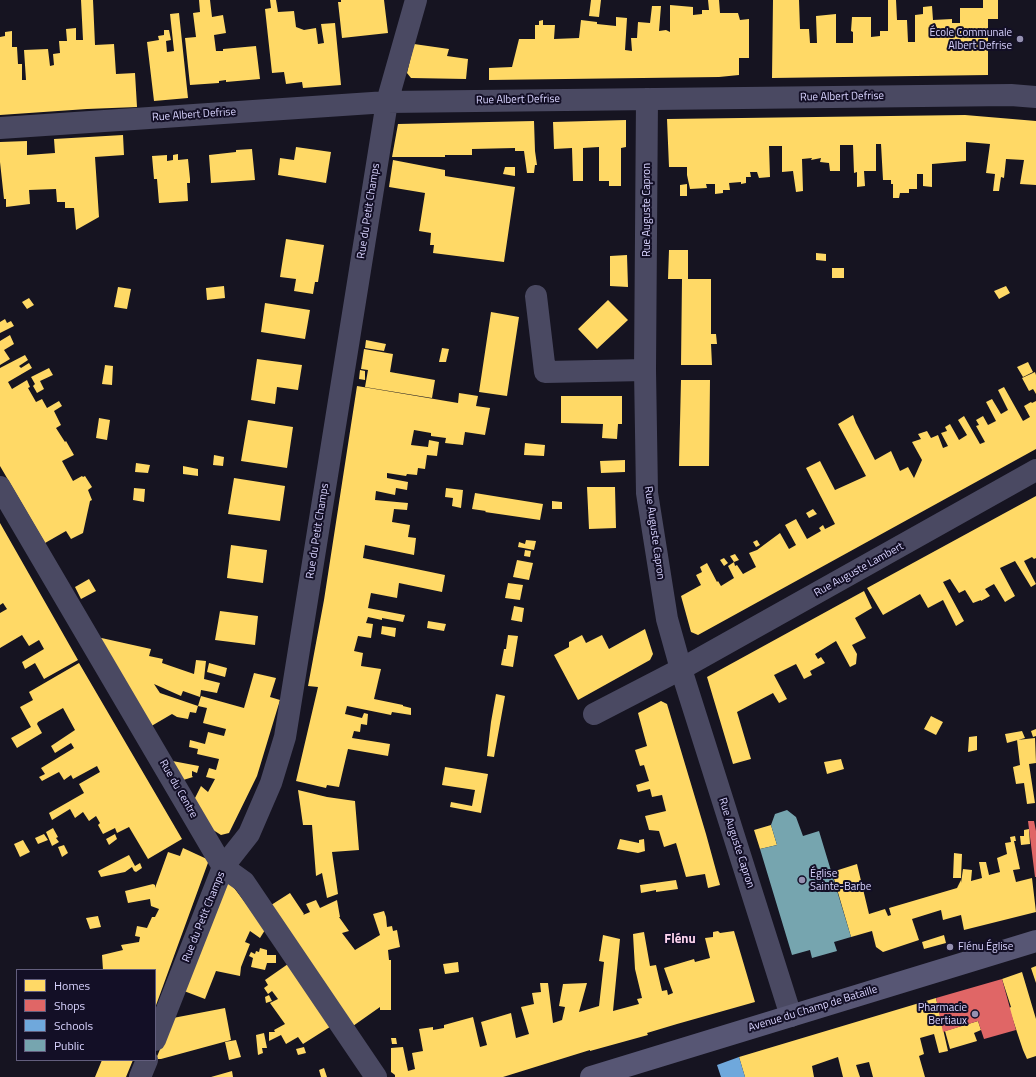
<!DOCTYPE html>
<html>
<head>
<meta charset="utf-8">
<style>
  body { margin:0 }
  #map { position:relative; width:1036px; height:1077px; overflow:hidden; background:#161421; font-family:"Titillium Web",sans-serif }
  canvas { display:block }
  .legend { position:absolute; left:16px; top:969px; width:140px; height:92px; box-sizing:border-box; background:#130f26; border:1px solid #625e7d; margin:0; padding:5px 7px; list-style:none; font-size:12px; color:#d9d4ff }
  .legend li { display:flex; align-items:center; gap:8px; height:20px }
  .legend b { width:20px; border:1px solid #625e7d }
</style>
</head>
<body>
<div id="map">
<canvas width="1036" height="1077"></canvas>
<ul class="legend">
<li><b style="height:11px;background:#ffd966"></b>Homes</li>
<li><b style="height:11px;background:#e06666"></b>Shops</li>
<li><b style="height:11px;background:#6fa8dc"></b>Schools</li>
<li><b style="height:11px;background:#76a5af"></b>Public</li>
</ul>
</div>
<script>
const ctx = document.querySelector('canvas').getContext('2d');
ctx.lineJoin = 'round';
function paint(path, color) {
  ctx.fillStyle = color;
  ctx.fill(path, 'evenodd');
}
function stroke(path, color, width, dash) {
  ctx.strokeStyle = color;
  ctx.lineWidth = width;
  ctx.lineCap = dash ? 'butt' : 'round';
  ctx.setLineDash(dash || []);
  ctx.stroke(path);
}
function write(font, color, halo, rows, align = 'center') {
  ctx.font = font + ' "Titillium Web",sans-serif';
  ctx.lineWidth = 4;
  ctx.setLineDash([]);
  ctx.textBaseline = 'middle';
  ctx.strokeStyle = halo;
  ctx.fillStyle = color;
  for (const [text, x, y, turn = 0] of rows) {
    ctx.save();
    ctx.translate(x, y);
    ctx.rotate((+turn || 0) * Math.PI / 180);
    ctx.textAlign = isNaN(turn) ? turn : align;
    if (halo) ctx.strokeText(text, 0, 0);
    ctx.fillText(text, 0, 0);
    ctx.restore();
  }
}
const homes = new Path2D(`
  M 81,0 L 93,0 L 95,45 L 114,44 L 116,74 L 135,73 L 137,107 L 87,109 L 0,115 L 0,37 L 5,36 L 5,32 L 12,31 L 12,47 L 17,47 L 18,64 L 22,64 L 22,80 L 26,80 L 24,50 L 48,49 L 50,66 L 54,65 L 53,54 L 60,53 L 59,41 L 67,41 L 66,29 L 76,28 L 76,40 L 83,40 Z
  M 199,0 L 210,0 L 212,17 L 223,15 L 226,33 L 214,35 L 216,51 L 223,51 L 223,49 L 256,46 L 260,79 L 226,82 L 226,80 L 219,81 L 219,83 L 190,85 L 185,38 L 196,37 L 193,13 L 200,12 Z
  M 270,0 L 276,0 L 278,12 L 294,11 L 296,27 L 304,30 L 316,28 L 318,44 L 324,43 L 321,24 L 335,23 L 341,85 L 303,88 L 302,82 L 286,84 L 284,72 L 272,73 L 265,9 L 271,8 Z
  M 341,0 L 384,0 L 388,33 L 342,38 L 338,2 L 341,2 Z
  M 591,0 L 601,0 L 599,17 L 589,16 Z
  M 708,0 L 719,0 L 720,13 L 738,13 L 740,20 L 749,19 L 749,58 L 739,58 L 739,75 L 719,77 L 489,80 L 489,68 L 512,67 L 519,39 L 535,39 L 535,25 L 539,25 L 539,21 L 543,20 L 543,25 L 555,25 L 554,39 L 579,38 L 581,20 L 597,22 L 597,24 L 616,26 L 616,17 L 627,18 L 625,50 L 632,51 L 631,38 L 637,38 L 638,22 L 650,23 L 652,6 L 661,6 L 659,31 L 666,30 L 670,32 L 670,5 L 693,7 L 693,15 L 702,14 L 702,10 L 709,10 Z
  M 773,0 L 799,0 L 800,29 L 809,29 L 810,43 L 817,43 L 816,16 L 836,14 L 836,43 L 853,43 L 853,32 L 851,31 L 852,17 L 871,17 L 871,37 L 880,36 L 880,31 L 888,31 L 888,0 L 896,0 L 897,20 L 907,20 L 908,42 L 915,42 L 915,15 L 923,14 L 923,7 L 932,6 L 933,20 L 952,19 L 952,23 L 960,23 L 960,8 L 983,8 L 983,0 L 998,0 L 998,19 L 988,19 L 988,75 L 772,78 Z
  M 179,13 L 188,98 L 154,101 L 147,42 L 159,40 L 158,36 L 164,35 L 164,30 L 169,30 L 171,40 L 166,41 L 167,52 L 174,51 L 170,14 Z
  M 414,44 L 449,49 L 447,56 L 468,59 L 466,79 L 411,78 L 407,73 Z
  M 965,115 L 1036,121 L 1036,185 L 1020,184 L 1024,160 L 1006,159 L 1004,178 L 1001,177 L 999,191 L 993,191 L 995,174 L 986,173 L 990,144 L 966,142 L 966,161 L 932,164 L 932,187 L 923,186 L 923,174 L 917,174 L 917,189 L 909,189 L 909,193 L 900,193 L 899,198 L 893,198 L 893,184 L 891,184 L 891,180 L 883,180 L 881,144 L 876,144 L 876,171 L 864,171 L 865,186 L 857,187 L 857,172 L 854,173 L 853,145 L 840,145 L 840,171 L 830,171 L 829,163 L 820,162 L 821,158 L 811,160 L 812,158 L 802,159 L 803,191 L 796,192 L 793,171 L 782,172 L 782,146 L 769,146 L 770,177 L 759,178 L 757,172 L 750,172 L 751,177 L 746,177 L 746,183 L 741,184 L 741,182 L 729,183 L 730,190 L 723,190 L 723,193 L 715,194 L 715,184 L 706,184 L 707,188 L 690,189 L 687,175 L 687,167 L 669,167 L 667,119 Z
  M 626,120 L 626,147 L 621,148 L 621,186 L 609,186 L 609,181 L 599,181 L 599,147 L 583,148 L 583,181 L 573,181 L 572,148 L 554,149 L 553,122 Z
  M 534,121 L 535,151 L 537,165 L 535,165 L 534,173 L 527,173 L 524,151 L 515,151 L 515,148 L 472,149 L 472,155 L 445,155 L 445,157 L 392,157 L 398,124 Z
  M 123,135 L 124,155 L 95,157 L 99,217 L 76,230 L 74,208 L 65,208 L 65,202 L 57,202 L 56,189 L 29,190 L 30,204 L 6,207 L 6,199 L 4,199 L 0,162 L 0,142 L 27,141 L 27,155 L 55,153 L 54,139 Z
  M 296,147 L 331,152 L 326,183 L 278,175 L 280,158 L 294,160 Z
  M 252,149 L 255,180 L 211,183 L 209,155 L 236,152 L 236,150 Z
  M 178,154 L 178,160 L 188,159 L 190,179 L 190,183 L 187,183 L 188,201 L 159,203 L 157,179 L 154,179 L 152,156 L 167,155 L 167,161 L 173,160 L 173,155 Z
  M 393,160 L 445,170 L 445,176 L 515,187 L 504,262 L 433,253 L 434,245 L 430,245 L 431,233 L 419,231 L 425,193 L 389,187 Z
  M 505,167 L 515,167 L 515,176 L 503,174 Z
  M 687,184 L 687,196 L 680,196 L 680,185 Z
  M 286,239 L 324,245 L 318,282 L 315,282 L 313,294 L 294,291 L 296,279 L 280,277 Z
  M 669,250 L 688,250 L 688,279 L 711,279 L 711,334 L 716,334 L 717,344 L 711,344 L 712,365 L 681,365 L 682,279 L 668,279 Z
  M 816,253 L 826,254 L 826,261 L 816,260 Z
  M 627,255 L 628,287 L 610,286 L 610,256 Z
  M 832,268 L 844,268 L 844,278 L 832,278 Z
  M 224,286 L 225,298 L 207,300 L 206,288 Z
  M 1006,286 L 1010,293 L 999,299 L 994,291 Z
  M 118,287 L 131,289 L 127,309 L 114,307 Z
  M 29,298 L 34,305 L 27,309 L 22,302 Z
  M 608,300 L 628,320 L 597,349 L 578,329 Z
  M 265,303 L 310,310 L 305,339 L 261,332 Z
  M 491,312 L 519,317 L 507,396 L 479,392 Z
  M 5,319 L 7,323 L 11,321 L 14,326 L 0,333 L 0,322 Z
  M 10,335 L 14,344 L 4,350 L 10,359 L 0,365 L 0,341 Z
  M 366,340 L 386,344 L 384,351 L 365,348 Z
  M 442,348 L 449,349 L 446,362 L 439,362 Z
  M 364,349 L 393,354 L 390,372 L 435,380 L 432,398 L 365,387 L 368,370 L 361,369 Z
  M 25,355 L 28,360 L 19,366 L 21,368 L 29,363 L 32,368 L 8,382 L 12,389 L 27,380 L 30,387 L 28,388 L 36,402 L 42,399 L 47,408 L 59,401 L 62,406 L 54,411 L 61,425 L 56,428 L 65,442 L 66,441 L 74,455 L 62,461 L 73,481 L 82,476 L 83,477 L 85,476 L 92,487 L 88,490 L 92,500 L 90,501 L 83,533 L 71,539 L 66,531 L 45,543 L 0,466 L 0,368 Z
  M 257,359 L 302,365 L 298,390 L 277,387 L 275,404 L 251,400 Z
  M 1028,362 L 1033,372 L 1023,377 L 1017,367 Z
  M 105,365 L 113,366 L 112,385 L 102,384 Z
  M 49,368 L 53,375 L 40,381 L 44,389 L 37,393 L 33,386 L 35,384 L 31,377 Z
  M 360,370 L 365,371 L 365,380 L 359,379 Z
  M 1035,372 L 1036,375 L 1036,394 L 1033,389 L 1029,391 L 1022,378 Z
  M 681,380 L 710,380 L 709,466 L 679,466 Z
  M 357,386 L 464,404 L 458,403 L 459,393 L 478,396 L 476,406 L 490,408 L 485,435 L 465,432 L 463,445 L 445,443 L 446,438 L 431,436 L 431,433 L 414,430 L 411,445 L 428,447 L 429,440 L 439,442 L 437,456 L 427,455 L 425,469 L 418,468 L 417,475 L 407,474 L 406,476 L 387,473 L 387,478 L 408,482 L 407,490 L 396,488 L 395,495 L 376,491 L 375,500 L 408,503 L 407,510 L 394,509 L 392,522 L 410,525 L 408,537 L 416,538 L 414,555 L 365,545 L 363,558 L 445,575 L 442,592 L 399,583 L 397,598 L 371,593 L 368,608 L 405,615 L 403,622 L 382,618 L 382,620 L 368,617 L 366,623 L 373,624 L 371,638 L 358,636 L 354,651 L 363,653 L 361,666 L 381,669 L 374,699 L 403,705 L 403,706 L 411,708 L 411,715 L 392,712 L 391,715 L 347,706 L 345,714 L 362,718 L 364,713 L 368,714 L 367,725 L 361,724 L 360,732 L 354,731 L 352,738 L 390,744 L 388,756 L 348,749 L 339,787 L 327,785 L 326,788 L 296,781 L 318,687 L 308,686 L 324,600 Z
  M 1004,387 L 1023,421 L 1030,417 L 1024,406 L 1031,402 L 1032,403 L 1036,401 L 1036,449 L 698,635 L 691,632 L 681,596 L 701,585 L 696,575 L 702,572 L 700,567 L 707,563 L 717,582 L 718,581 L 721,586 L 734,578 L 728,566 L 734,562 L 730,556 L 735,554 L 739,560 L 734,562 L 735,566 L 737,565 L 743,574 L 756,567 L 749,553 L 757,550 L 780,533 L 789,549 L 796,545 L 785,525 L 796,519 L 807,539 L 821,531 L 819,528 L 823,525 L 825,529 L 835,524 L 806,468 L 820,461 L 835,490 L 866,476 L 838,424 L 853,415 L 856,423 L 875,460 L 891,451 L 900,471 L 908,467 L 914,478 L 922,460 L 912,442 L 921,439 L 918,434 L 927,431 L 931,438 L 938,435 L 943,448 L 948,446 L 941,433 L 947,431 L 945,427 L 950,424 L 959,440 L 967,435 L 958,420 L 964,416 L 980,444 L 985,442 L 976,426 L 979,425 L 976,420 L 983,416 L 988,425 L 996,421 L 986,402 L 992,399 L 1001,414 L 1008,410 L 998,390 Z
  M 561,396 L 622,396 L 622,424 L 618,424 L 617,439 L 602,438 L 603,424 L 561,423 Z
  M 99,418 L 110,420 L 107,440 L 96,438 Z
  M 248,420 L 293,427 L 287,468 L 241,461 Z
  M 525,443 L 545,445 L 544,456 L 524,455 Z
  M 214,455 L 224,457 L 223,466 L 213,465 Z
  M 625,460 L 625,472 L 601,473 L 600,461 Z
  M 136,463 L 150,465 L 148,473 L 135,472 Z
  M 183,466 L 198,469 L 198,476 L 183,474 Z
  M 234,478 L 285,486 L 280,521 L 228,514 Z
  M 587,487 L 615,487 L 616,528 L 589,529 Z
  M 134,488 L 145,489 L 144,502 L 133,500 Z
  M 446,488 L 463,490 L 461,508 L 452,506 L 453,498 L 445,497 Z
  M 475,493 L 543,504 L 540,520 L 485,512 L 486,511 L 472,509 Z
  M 1036,496 L 1036,558 L 1034,559 L 1032,557 L 1024,561 L 1036,584 L 1031,587 L 1015,561 L 1000,568 L 1015,596 L 1005,602 L 994,584 L 985,589 L 990,596 L 981,601 L 981,600 L 973,603 L 965,590 L 959,593 L 950,579 L 943,582 L 964,621 L 956,626 L 943,600 L 928,608 L 920,594 L 883,615 L 867,588 Z
  M 552,501 L 562,502 L 562,509 L 552,509 Z
  M 813,509 L 817,514 L 809,518 L 806,513 Z
  M 0,523 L 78,660 L 44,679 L 35,663 L 25,669 L 22,662 L 44,649 L 39,640 L 29,646 L 22,635 L 0,648 L 0,613 L 7,609 L 3,603 L 0,605 Z
  M 526,540 L 536,541 L 534,550 L 518,547 L 519,542 L 525,544 Z
  M 757,540 L 760,545 L 756,547 L 753,542 Z
  M 231,545 L 267,550 L 263,583 L 227,578 Z
  M 525,550 L 531,551 L 530,557 L 524,556 Z
  M 724,558 L 728,563 L 724,566 L 720,560 Z
  M 517,560 L 533,563 L 529,580 L 513,577 Z
  M 89,579 L 96,591 L 81,599 L 75,587 Z
  M 508,583 L 523,585 L 520,600 L 505,598 Z
  M 864,591 L 872,608 L 855,618 L 866,638 L 852,645 L 857,654 L 856,664 L 850,667 L 836,641 L 815,654 L 818,659 L 821,657 L 825,663 L 810,671 L 812,675 L 804,679 L 796,664 L 774,675 L 787,699 L 779,703 L 773,693 L 737,712 L 751,759 L 733,764 L 707,677 Z
  M 514,606 L 524,608 L 522,622 L 511,620 Z
  M 220,611 L 258,616 L 255,645 L 215,640 Z
  M 428,621 L 446,624 L 444,631 L 427,628 Z
  M 382,626 L 396,628 L 395,637 L 381,634 Z
  M 645,629 L 653,654 L 650,660 L 578,700 L 554,655 L 569,647 L 569,642 L 582,635 L 586,643 L 602,635 L 609,649 Z
  M 508,635 L 518,636 L 513,667 L 501,665 L 504,649 L 506,649 Z
  M 97,637 L 151,649 L 149,656 L 163,659 L 162,663 L 194,674 L 196,660 L 206,661 L 204,679 L 220,683 L 217,693 L 201,690 L 200,697 L 183,691 L 181,696 L 154,684 L 160,693 L 198,706 L 196,713 L 190,712 L 188,719 L 177,717 L 172,714 L 148,728 Z
  M 79,663 L 182,839 L 148,859 L 129,827 L 117,833 L 115,828 L 103,834 L 98,825 L 100,823 L 96,816 L 89,821 L 83,812 L 75,818 L 70,809 L 52,820 L 49,813 L 84,793 L 79,784 L 100,772 L 97,766 L 73,779 L 71,775 L 64,780 L 59,772 L 42,781 L 39,777 L 45,774 L 41,768 L 74,748 L 71,743 L 55,753 L 51,746 L 75,730 L 63,708 L 38,722 L 37,724 L 42,733 L 17,748 L 11,738 L 31,727 L 20,707 L 33,700 L 29,692 Z
  M 209,663 L 227,668 L 225,677 L 207,672 Z
  M 254,673 L 276,678 L 270,697 L 280,700 L 257,776 L 229,833 L 221,835 L 207,826 L 194,800 L 201,786 L 208,792 L 215,779 L 206,777 L 209,768 L 216,770 L 219,759 L 197,754 L 198,749 L 189,747 L 190,740 L 205,744 L 208,732 L 224,736 L 226,729 L 203,723 L 207,708 L 198,706 L 201,696 L 244,708 Z
  M 496,694 L 505,696 L 494,757 L 487,756 L 491,722 Z
  M 661,701 L 667,704 L 706,834 L 720,885 L 708,888 L 705,874 L 686,877 L 676,843 L 664,847 L 659,831 L 649,830 L 645,816 L 666,811 L 662,795 L 652,797 L 650,789 L 638,792 L 636,785 L 649,781 L 644,765 L 640,766 L 635,750 L 647,746 L 638,713 Z
  M 931,716 L 943,722 L 936,735 L 924,729 Z
  M 1036,729 L 1036,736 L 1033,737 L 1031,731 Z
  M 1022,731 L 1025,738 L 1007,743 L 1005,734 Z
  M 977,736 L 977,750 L 968,752 L 969,737 Z
  M 1035,738 L 1036,763 L 1029,764 L 1035,803 L 1027,804 L 1024,783 L 1016,784 L 1013,767 L 1020,765 L 1017,740 Z
  M 841,759 L 844,769 L 827,774 L 824,762 Z
  M 167,760 L 199,766 L 197,773 L 192,771 L 192,776 L 193,777 L 180,781 Z
  M 445,767 L 488,774 L 481,813 L 450,807 L 451,802 L 472,806 L 475,790 L 442,785 Z
  M 298,790 L 327,797 L 355,801 L 359,850 L 332,852 L 338,894 L 327,898 L 322,873 L 316,876 L 312,825 L 303,825 Z
  M 771,825 L 777,845 L 760,849 L 754,830 Z
  M 53,828 L 58,837 L 56,838 L 59,842 L 52,846 L 46,832 Z
  M 1029,829 L 1030,844 L 1021,845 L 1020,836 L 1024,836 L 1024,830 Z
  M 44,834 L 48,840 L 38,844 L 35,838 Z
  M 115,834 L 117,839 L 109,845 L 106,839 Z
  M 1015,836 L 1016,841 L 1014,841 L 1020,869 L 1013,870 L 1016,882 L 1032,878 L 1036,912 L 964,930 L 961,915 L 943,920 L 941,910 L 912,919 L 919,940 L 883,952 L 876,947 L 872,931 L 851,937 L 832,872 L 857,864 L 869,914 L 885,909 L 888,916 L 891,915 L 889,908 L 957,888 L 961,880 L 961,883 L 963,869 L 972,870 L 971,881 L 982,878 L 979,862 L 986,862 L 989,875 L 1000,872 L 997,858 L 1007,854 L 1005,843 L 1011,842 L 1010,837 Z
  M 620,839 L 639,843 L 639,840 L 644,839 L 645,851 L 638,853 L 617,849 Z
  M 23,840 L 30,852 L 20,857 L 14,844 Z
  M 64,845 L 68,853 L 62,857 L 58,847 Z
  M 183,848 L 209,860 L 155,1008 L 155,970 L 103,970 L 102,955 L 123,950 L 121,945 L 139,942 L 140,937 L 135,936 L 137,926 L 147,928 L 152,917 L 155,917 L 159,909 L 151,906 L 150,899 L 128,903 L 125,891 L 153,884 L 155,885 L 155,888 L 168,852 L 180,856 Z
  M 954,853 L 962,854 L 961,878 L 953,878 Z
  M 129,855 L 135,866 L 140,863 L 142,868 L 136,872 L 134,871 L 132,867 L 125,872 L 101,877 L 98,871 Z
  M 676,880 L 678,889 L 656,892 L 656,890 L 641,893 L 640,885 Z
  M 224,884 L 231,884 L 257,918 L 265,930 L 260,938 L 250,931 L 245,942 L 250,944 L 241,967 L 240,976 L 216,971 L 205,999 L 184,991 Z
  M 290,893 L 304,914 L 303,915 L 310,912 L 306,904 L 316,900 L 320,908 L 337,900 L 340,917 L 339,917 L 349,931 L 342,933 L 355,950 L 380,935 L 373,914 L 384,911 L 386,917 L 387,927 L 392,926 L 393,931 L 397,930 L 400,947 L 388,950 L 389,960 L 391,960 L 391,1010 L 380,1010 L 380,1007 L 353,1026 L 268,907 Z
  M 98,916 L 101,927 L 90,929 L 86,918 Z
  M 718,931 L 720,933 L 734,931 L 755,1002 L 677,1024 L 647,1033 L 648,1035 L 590,1051 L 590,1050 L 503,1077 L 395,1077 L 395,1075 L 391,1072 L 391,1048 L 403,1047 L 408,1071 L 415,1069 L 412,1053 L 423,1051 L 419,1029 L 433,1027 L 433,1030 L 444,1028 L 444,1025 L 473,1017 L 480,1047 L 487,1045 L 481,1022 L 511,1013 L 516,1038 L 529,1034 L 521,1007 L 534,1004 L 532,993 L 541,992 L 540,983 L 548,983 L 553,1023 L 562,1020 L 565,1007 L 559,1006 L 563,984 L 587,983 L 579,1012 L 599,1006 L 604,962 L 599,961 L 603,935 L 620,939 L 613,1011 L 639,1004 L 637,999 L 642,998 L 635,969 L 633,934 L 644,932 L 650,966 L 656,965 L 662,991 L 667,990 L 668,995 L 673,993 L 664,968 L 694,959 L 695,962 L 710,958 L 705,938 L 713,937 L 713,932 Z
  M 944,935 L 946,943 L 924,949 L 922,942 Z
  M 260,948 L 267,950 L 267,955 L 276,955 L 276,963 L 267,963 L 265,970 L 251,967 L 253,958 L 249,956 L 251,952 L 255,954 L 256,951 L 259,952 Z
  M 458,962 L 459,972 L 445,974 L 443,964 Z
  M 288,964 L 333,1025 L 303,1044 L 298,1037 L 286,1044 L 281,1035 L 269,1041 L 269,1032 L 275,1032 L 274,1030 L 285,1024 L 270,1003 L 278,999 L 272,991 L 268,994 L 264,988 L 268,985 L 265,980 Z
  M 1036,966 L 1036,983 L 1031,968 Z
  M 1022,972 L 1036,1019 L 1036,1056 L 1027,1059 L 1023,1050 L 1009,1008 L 1011,1007 L 1002,979 Z
  M 269,995 L 272,1001 L 266,1003 L 265,997 Z
  M 936,998 L 948,1051 L 939,1053 L 934,1034 L 920,1038 L 924,1054 L 919,1056 L 925,1077 L 873,1077 L 869,1062 L 856,1065 L 860,1077 L 843,1077 L 838,1057 L 812,1066 L 814,1077 L 745,1077 L 739,1057 Z
  M 225,1008 L 231,1040 L 161,1059 L 156,1059 L 173,1018 Z
  M 978,1021 L 981,1030 L 974,1033 L 977,1041 L 950,1049 L 945,1031 Z
  M 264,1033 L 267,1048 L 262,1048 L 263,1053 L 258,1055 L 256,1035 Z
  M 391,1038 L 396,1038 L 397,1044 L 392,1044 Z
  M 236,1040 L 241,1057 L 229,1060 L 225,1042 Z
  M 304,1047 L 306,1053 L 298,1055 L 296,1049 Z
  M 102,1060 L 133,1060 L 126,1077 L 95,1077 Z
  M 324,1068 L 327,1077 L 321,1077 L 319,1070 Z
  M 232,1071 L 233,1077 L 211,1077 Z`);
const shops = new Path2D(`
  M 1028,821 L 1034,821 L 1036,831 L 1036,877 L 1035,877 Z
  M 1002,979 L 1016,1030 L 984,1039 L 978,1021 L 943,1032 L 936,998 Z`);
const schools = new Path2D(`
  M 739,1057 L 745,1077 L 721,1077 L 717,1065 Z`);
const public = new Path2D(`
  M 787,810 L 796,817 L 803,836 L 819,831 L 851,937 L 834,942 L 837,951 L 812,958 L 810,950 L 792,955 L 760,849 L 777,845 L 771,825 L 775,814 Z`);
const street = new Path2D(`
  M 647,99 L 645,370 L 647,493 L 667,619 L 681,669 L 791,1016
  M 0,128 L 387,102 L 1011,95 L 1036,97
  M 536,296 L 545,372 L 645,370
  M 0,487 L 223,867 L 244,882 L 376,1077
  M 594,714 L 681,669 L 1036,470
  M 155,1040 L 223,867 L 249,834 L 271,783 L 285,737 L 387,102 L 416,0
  M 140,1077 L 147,1060`);
const secondary = new Path2D(`
  M 591,1077 L 1036,941`);
const markers = [
  [1020,39,4,"#9591b1"],
  [802,880,4,"#9591b1"],
  [950,947,4,"#9591b1"],
  [975,1014,4,"#9591b1"]
];
const poiNames = [
  ["École Communale",1012,33],
  ["Albert Defrise",1012,46],
  ["Église",810,874,"left"],
  ["Sainte-Barbe",810,887,"left"],
  ["Flénu Église",958,947,"left"],
  ["Pharmacie",967,1008],
  ["Bertiaux",967,1021]
];
const streetNames = [
  ["Rue Albert Defrise",842,97,-1],
  ["Rue Albert Defrise",518,100,-1],
  ["Rue Albert Defrise",194,115,-4],
  ["Rue Auguste Capron",647,210,-90],
  ["Rue du Petit Champs",369,211,-81],
  ["Rue du Petit Champs",318,531,-81],
  ["Rue Auguste Capron",654,533,82],
  ["Rue Auguste Lambert",859,570,-29],
  ["Rue du Centre",178,789,60],
  ["Rue Auguste Capron",736,843,72],
  ["Rue du Petit Champs",204,917,-68],
  ["Avenue du Champ de Bataille",813,1009,-17]
];
const quarterNames = [
  ["Flénu",680,940]
];
paint(homes, '#ffd966');
paint(shops, '#e06666');
paint(schools, '#6fa8dc');
paint(public, '#76a5af');
stroke(street, '#4a4962', 22);
stroke(secondary, '#575674', 22);
for (const [x, y, r, color] of markers) {
  const dot = new Path2D();
  dot.arc(x, y, r, 0, 2 * Math.PI);
  ctx.fillStyle = color;
  ctx.fill(dot);
  stroke(dot, '#130f26', 1.5);
}
write('11px', '#d9d4ff', '#130f26', poiNames, 'right');
write('11px', '#d9d4ff', '#130f26', streetNames);
write('bold 13px', '#ffd6f0', '#130f26', quarterNames);
</script>
</body>
</html>
